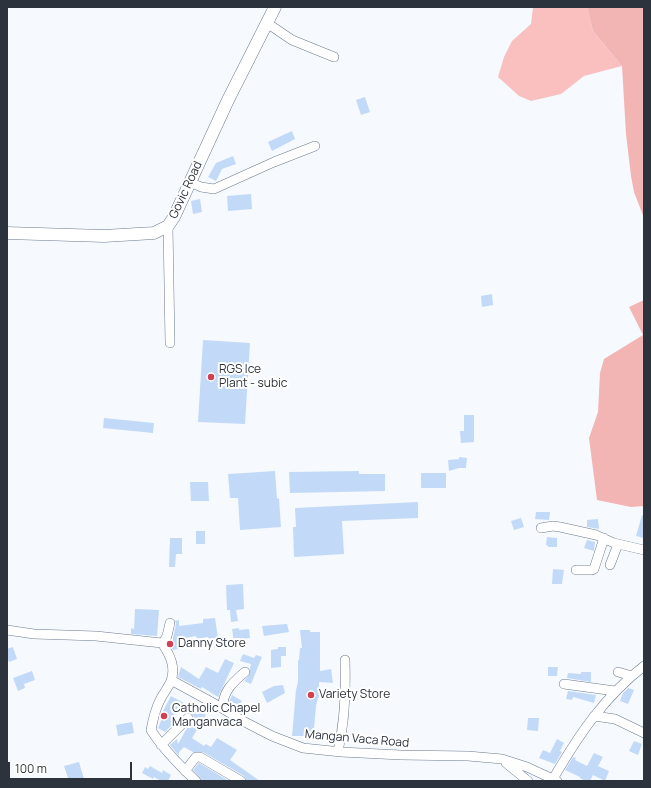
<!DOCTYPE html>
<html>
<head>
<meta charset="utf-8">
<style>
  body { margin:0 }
  #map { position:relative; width:651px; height:788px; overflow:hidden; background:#f6f9fe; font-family:Manrope,sans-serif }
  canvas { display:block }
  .frame { position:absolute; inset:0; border:8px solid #2c333c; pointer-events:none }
  .scale { position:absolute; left:8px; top:762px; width:124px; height:18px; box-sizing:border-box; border:2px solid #2c333c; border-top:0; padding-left:5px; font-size:12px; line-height:14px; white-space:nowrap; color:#2c333c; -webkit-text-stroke:3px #fff; paint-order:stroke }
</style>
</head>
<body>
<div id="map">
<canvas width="651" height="788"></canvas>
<div class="frame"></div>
<div class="scale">100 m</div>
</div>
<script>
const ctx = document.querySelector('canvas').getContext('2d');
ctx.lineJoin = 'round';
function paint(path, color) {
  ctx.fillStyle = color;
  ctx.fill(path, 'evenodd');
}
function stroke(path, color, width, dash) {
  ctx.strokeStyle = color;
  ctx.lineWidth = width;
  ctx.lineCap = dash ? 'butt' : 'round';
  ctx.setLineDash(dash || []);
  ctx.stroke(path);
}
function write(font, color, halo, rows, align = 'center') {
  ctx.font = font + ' Manrope,sans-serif';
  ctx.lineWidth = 4;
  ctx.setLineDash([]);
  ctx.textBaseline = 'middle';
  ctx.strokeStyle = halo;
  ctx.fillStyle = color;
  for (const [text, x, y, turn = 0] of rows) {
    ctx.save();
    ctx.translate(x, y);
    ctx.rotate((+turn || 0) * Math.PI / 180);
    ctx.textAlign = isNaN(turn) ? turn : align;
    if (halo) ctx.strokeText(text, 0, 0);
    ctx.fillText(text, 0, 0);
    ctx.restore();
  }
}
const green = new Path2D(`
  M 533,7 L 587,7 L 593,31 L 622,66 L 584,76 L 561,94 L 531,101 L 519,96 L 498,77 L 504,57 L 512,41 L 531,24 Z`);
const forest = new Path2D(`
  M 587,7 L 644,7 L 644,218 L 634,192 L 631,176 L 626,134 L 622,66 L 593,31 Z
  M 644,300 L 644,506 L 631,507 L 597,500 L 589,438 L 598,412 L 600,373 L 604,359 L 643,335 L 629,307 Z`);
const building = new Path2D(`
  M 365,97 L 370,112 L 361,115 L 356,100 Z
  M 292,131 L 295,139 L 272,151 L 268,142 Z
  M 233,156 L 236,164 L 222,169 L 216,181 L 208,177 L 216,163 Z
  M 251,194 L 252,209 L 228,211 L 227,196 Z
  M 200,199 L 202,212 L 193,214 L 191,201 Z
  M 492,294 L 493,305 L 482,307 L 481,296 Z
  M 203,340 L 250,343 L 245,424 L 198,422 Z
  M 464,415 L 474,415 L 474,442 L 461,443 L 460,431 L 464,431 Z
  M 104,418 L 154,423 L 153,433 L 103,428 Z
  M 459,457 L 467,458 L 466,468 L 459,468 L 449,471 L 448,460 L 459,459 Z
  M 275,471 L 277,499 L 279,498 L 281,527 L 240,530 L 238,498 L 230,498 L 228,474 Z
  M 359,471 L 359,474 L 385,474 L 385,491 L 290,493 L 289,472 Z
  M 421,473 L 446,473 L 446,488 L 421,488 Z
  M 190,482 L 208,482 L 209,501 L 191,501 Z
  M 418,502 L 418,518 L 342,521 L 344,554 L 294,557 L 293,527 L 296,527 L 295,508 Z
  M 536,512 L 550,512 L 549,520 L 535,519 Z
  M 642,515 L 644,516 L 644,538 L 636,536 Z
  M 521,518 L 524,527 L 514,530 L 511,521 Z
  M 598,519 L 599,529 L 587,527 L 587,520 Z
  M 196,531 L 205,531 L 205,544 L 196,544 Z
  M 547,537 L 557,538 L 557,547 L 548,547 L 548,546 L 546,545 Z
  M 170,538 L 182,538 L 182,554 L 176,554 L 175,567 L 169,567 Z
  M 587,540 L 595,542 L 594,551 L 584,548 Z
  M 553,569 L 564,570 L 562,584 L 552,584 Z
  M 243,584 L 244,609 L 236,610 L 238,621 L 231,622 L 230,610 L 227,610 L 226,585 Z
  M 135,609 L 159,610 L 157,636 L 131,634 L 131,628 L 134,629 Z
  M 215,618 L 218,638 L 209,639 L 208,637 L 197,639 L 196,636 L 180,639 L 182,648 L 173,650 L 170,644 L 173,643 L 173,638 L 176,624 L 175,621 L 179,620 L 179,626 L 203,623 L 203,619 Z
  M 287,624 L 289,632 L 264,636 L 262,626 Z
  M 239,628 L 239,630 L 249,629 L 250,638 L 240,639 L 240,642 L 234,642 L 232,629 Z
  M 300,630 L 310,630 L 310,632 L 320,632 L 320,671 L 331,669 L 333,683 L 319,682 L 319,698 L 318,698 L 316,706 L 314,728 L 315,728 L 314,739 L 306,739 L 306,736 L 292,736 L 296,690 L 298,682 L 298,660 L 299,660 L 300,648 L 302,648 Z
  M 13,647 L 17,659 L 9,662 L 7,657 L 7,649 Z
  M 278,647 L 286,647 L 286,656 L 281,656 L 281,667 L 271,668 L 271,650 L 278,649 Z
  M 243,654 L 254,658 L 256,655 L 262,657 L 251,684 L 244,681 L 250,674 L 250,668 L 251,664 L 240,661 Z
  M 225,659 L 234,663 L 218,697 L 202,687 L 201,689 L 178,677 L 181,667 L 199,679 L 206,667 L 218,673 Z
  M 548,667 L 558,667 L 557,676 L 548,676 Z
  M 32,671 L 35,680 L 24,684 L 25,688 L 18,691 L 13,678 Z
  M 581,672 L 591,672 L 591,682 L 567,678 L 568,673 L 581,674 Z
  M 283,685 L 285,693 L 267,703 L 262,692 L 274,686 Z
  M 628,688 L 634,690 L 628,704 L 620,701 L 623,693 Z
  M 568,691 L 596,695 L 594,703 L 573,697 L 572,700 L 566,699 Z
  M 232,695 L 242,701 L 238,707 L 229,702 Z
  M 171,696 L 206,715 L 192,738 L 204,746 L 206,744 L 211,747 L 217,738 L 237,750 L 230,760 L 260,781 L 247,781 L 244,776 L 203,752 L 193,752 L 184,747 L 179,752 L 179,756 L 170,745 L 177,739 L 178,744 L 187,728 L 192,722 L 194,717 L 190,712 L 186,712 L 183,714 L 173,709 L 175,720 L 171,726 L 165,732 L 158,728 L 163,716 L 162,713 Z
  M 528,718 L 539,718 L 538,731 L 527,730 Z
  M 132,722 L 134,733 L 118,736 L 116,725 Z
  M 557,739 L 564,743 L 560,751 L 562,752 L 555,764 L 539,758 L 543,750 L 550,753 Z
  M 634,741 L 642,744 L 638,755 L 629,751 Z
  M 594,753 L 603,757 L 598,766 L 609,771 L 605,781 L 593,775 L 590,781 L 585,781 L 580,778 L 580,777 L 565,770 L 573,757 L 576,758 L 575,760 L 587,766 Z
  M 79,762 L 84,779 L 76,781 L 69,781 L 64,766 Z
  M 199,763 L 229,781 L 202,781 L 200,777 L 193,770 Z
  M 150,766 L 162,773 L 163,770 L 171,775 L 168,781 L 161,781 L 154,777 L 153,779 L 142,773 L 145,767 L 148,769 Z`);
const minor = new Path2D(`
  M 267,23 L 292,40 L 334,57
  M 190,182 L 201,187 L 214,189 L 274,162 L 315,146
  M 168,226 L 170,343
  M 541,528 L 553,526 L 560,527 L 596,535 L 614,543 L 644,550
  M 610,565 L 618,544
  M 576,570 L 592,570 L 594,569 L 604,538
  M 7,630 L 34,634 L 96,636 L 162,643 C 170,655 176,667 171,681 C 168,688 163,694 160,700 C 155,710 153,719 151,730 C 163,749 179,765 196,781
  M 162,643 C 168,639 168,630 170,623
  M 618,672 L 632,676
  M 171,680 L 215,704 L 243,721 L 272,736 L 303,748 L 341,752 L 401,755 L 468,756 L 502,759 L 527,767 L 557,781
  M 564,684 L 615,691
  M 223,708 C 222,692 233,682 245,672
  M 594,716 L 615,719 L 644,733
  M 161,745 L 188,718
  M 338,751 C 345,721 346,691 345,660
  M 506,763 L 528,781
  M 185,771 L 196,757 L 200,757 L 241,781
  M 550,781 L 553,779 C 578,736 604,697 644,666`);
const major = new Path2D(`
  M 7,233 L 104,236 L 154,233 L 168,226 L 174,217 L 228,100 L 275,7`);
const markers = [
  [211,377,4,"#d14151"],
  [170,644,4,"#d14151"],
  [311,695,4,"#d14151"],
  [164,716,4,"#d14151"]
];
const streetNames = [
  ["Govic Road",186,190,-65],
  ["Mangan Vaca Road",357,739,5]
];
const poiNames = [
  ["RGS Ice",219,370],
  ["Plant - subic",219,384],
  ["Danny Store",178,644],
  ["Variety Store",319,695],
  ["Catholic Chapel",172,709],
  ["Manganvaca",172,723]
];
paint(green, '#fac0c0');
paint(forest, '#f3b4b4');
paint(building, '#c2daf8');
stroke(minor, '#6b7b8f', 10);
stroke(major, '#6b7b8f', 13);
stroke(minor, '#fff', 9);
stroke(major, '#fff', 12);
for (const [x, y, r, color] of markers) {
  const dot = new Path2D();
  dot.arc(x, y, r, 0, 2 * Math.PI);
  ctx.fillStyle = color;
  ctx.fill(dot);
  stroke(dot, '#fff', 1.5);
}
write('12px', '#2c333c', '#fff', streetNames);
write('12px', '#2c333c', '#fff', poiNames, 'left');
</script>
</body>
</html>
